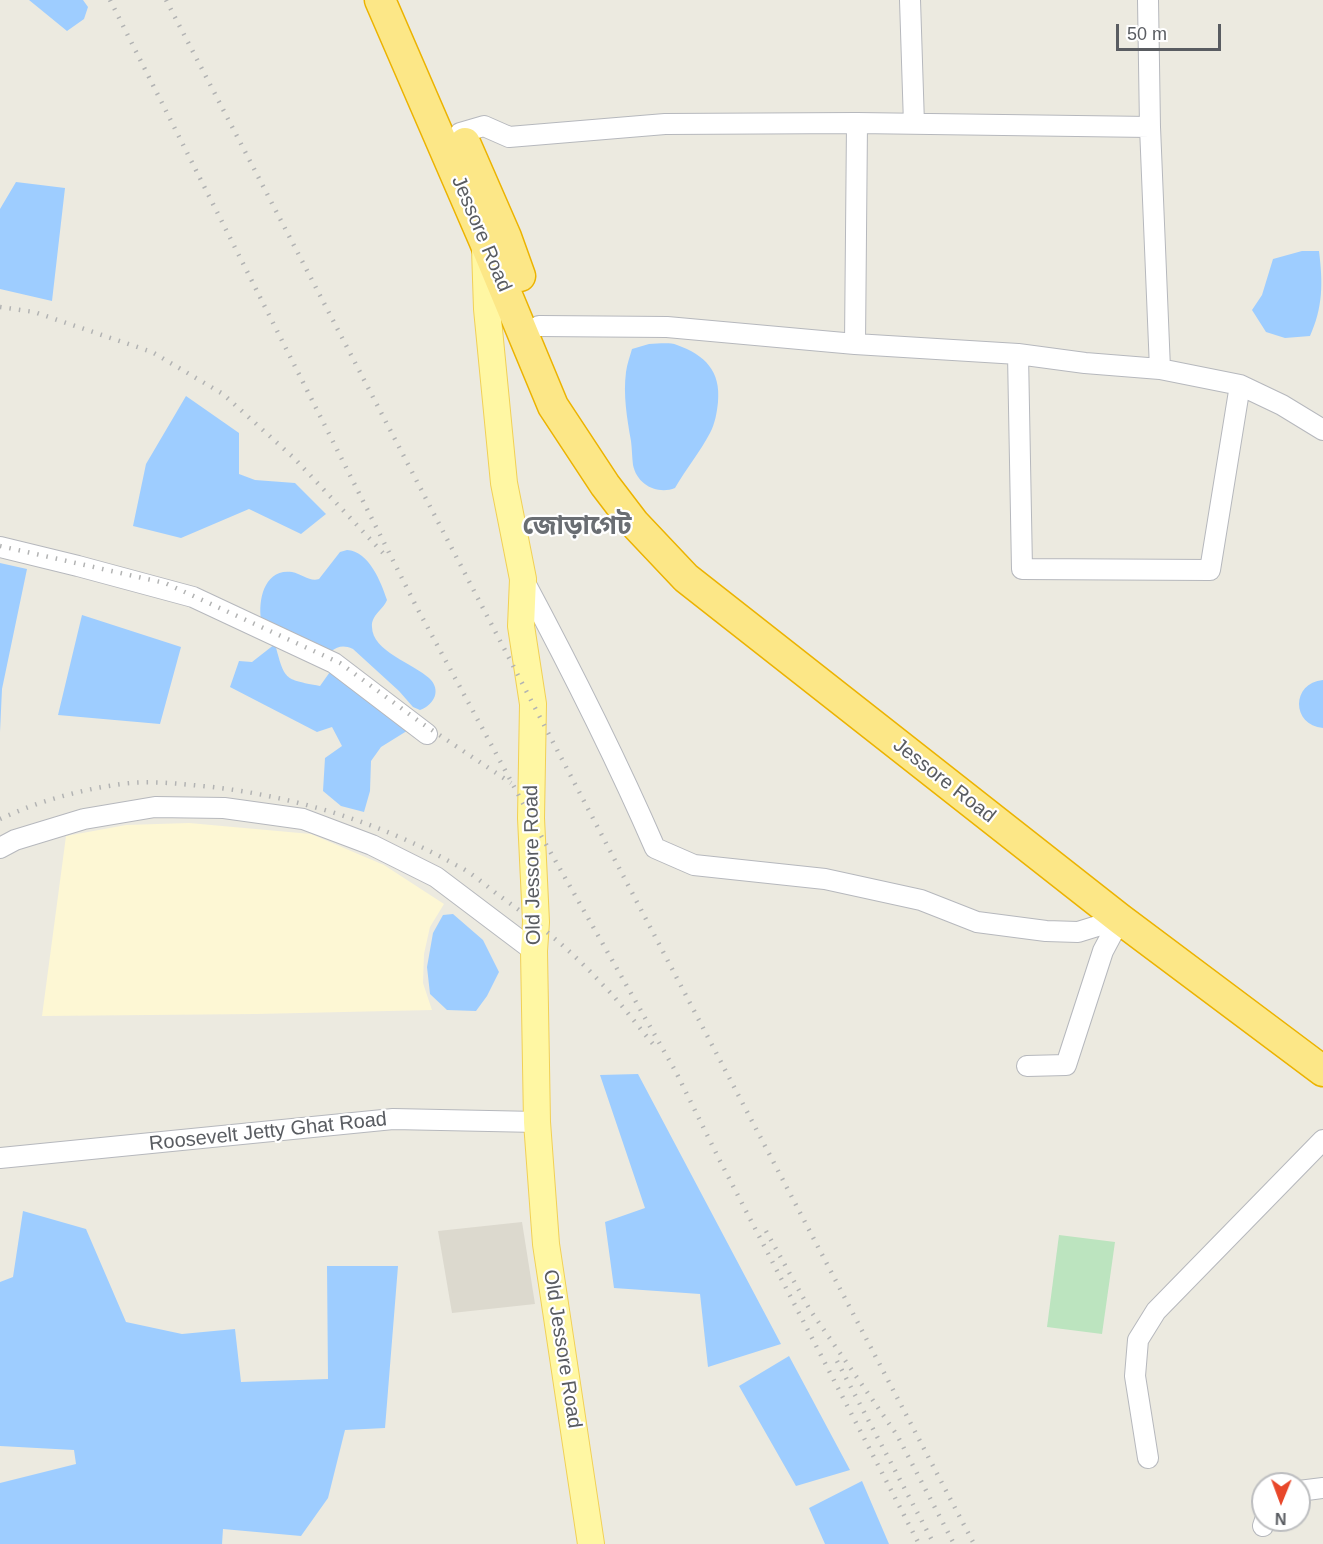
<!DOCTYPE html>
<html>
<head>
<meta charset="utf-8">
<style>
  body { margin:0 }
  #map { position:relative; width:1323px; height:1544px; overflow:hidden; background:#eceae0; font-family:Arial,sans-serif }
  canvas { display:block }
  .north { position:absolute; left:1251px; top:1472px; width:60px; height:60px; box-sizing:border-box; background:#fff; border:2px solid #bdbec0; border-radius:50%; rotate:181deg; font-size:16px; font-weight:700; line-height:24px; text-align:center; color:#595c61 }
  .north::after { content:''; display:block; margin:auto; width:21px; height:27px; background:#e8472a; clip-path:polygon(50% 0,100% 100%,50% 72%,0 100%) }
  .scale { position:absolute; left:1116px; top:24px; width:105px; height:27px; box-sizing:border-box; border:3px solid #595c61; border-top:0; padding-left:8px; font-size:18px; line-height:21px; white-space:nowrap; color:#595c61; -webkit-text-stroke:4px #fff; paint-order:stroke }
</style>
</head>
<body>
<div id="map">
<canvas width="1323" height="1544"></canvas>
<div class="north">N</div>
<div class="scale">50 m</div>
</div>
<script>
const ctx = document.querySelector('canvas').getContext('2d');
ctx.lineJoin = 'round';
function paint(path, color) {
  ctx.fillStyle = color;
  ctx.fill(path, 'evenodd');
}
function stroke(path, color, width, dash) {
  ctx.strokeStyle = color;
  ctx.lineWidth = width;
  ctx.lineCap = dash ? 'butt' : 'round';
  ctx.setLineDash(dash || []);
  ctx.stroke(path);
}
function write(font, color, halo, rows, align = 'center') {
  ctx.font = font + ' Arial,"Noto Sans Bengali",sans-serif';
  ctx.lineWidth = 4.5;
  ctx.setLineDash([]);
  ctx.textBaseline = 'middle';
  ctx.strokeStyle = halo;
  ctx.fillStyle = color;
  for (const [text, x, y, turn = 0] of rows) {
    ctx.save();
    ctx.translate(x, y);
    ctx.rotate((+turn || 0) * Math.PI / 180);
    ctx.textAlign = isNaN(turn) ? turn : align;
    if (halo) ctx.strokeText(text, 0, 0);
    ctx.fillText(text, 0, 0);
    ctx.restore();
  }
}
const commercial = new Path2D(`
  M 189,823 L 311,834 L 384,865 L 444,904 L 430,927 L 424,954 L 423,983 L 432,1010 L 256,1014 L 42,1016 L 66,836 L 126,825 Z`);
const education = new Path2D(`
  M 522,1222 L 535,1304 L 452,1313 L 438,1231 Z`);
const green = new Path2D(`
  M 1059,1235 L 1115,1242 L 1102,1334 L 1047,1327 Z`);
const water = new Path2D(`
  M 29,0 L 83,0 L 88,7 L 84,19 L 67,31 Z
  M 16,182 L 65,188 L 52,301 L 0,289 L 0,209 Z
  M 1302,251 L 1319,251 C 1323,283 1323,307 1310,336 L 1285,338 L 1266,332 L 1252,310 L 1262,295 L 1273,259 Z
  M 649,344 C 658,344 669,342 677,345 C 705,355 721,371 718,402 C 717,412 715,424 710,433 C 700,452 686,469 675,488 C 658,495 637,485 633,465 C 632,457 632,449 631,441 C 627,418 623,395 626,372 C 627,364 630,356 632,349 Z
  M 186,396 L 239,433 L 239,474 L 255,480 L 295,483 L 326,514 L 301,534 L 249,509 L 181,538 L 133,526 L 146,464 Z
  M 347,550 C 369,551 381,582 387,600 C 383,610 371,615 372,627 C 372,651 414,664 429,678 C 442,690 434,705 420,710 L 413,707 L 399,691 L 353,649 C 343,645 339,646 330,652 L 261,619 C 258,599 265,568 292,572 C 302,574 310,582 319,579 L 340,552 Z
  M 0,563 L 27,569 L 2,689 L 0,732 Z
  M 82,615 L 181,647 L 160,724 L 58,715 Z
  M 275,644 C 285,680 283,679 320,686 L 332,669 L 410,729 L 381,747 L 371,761 L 370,791 L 364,812 L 341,806 L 323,791 L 325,758 L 342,746 L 332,727 L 317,732 L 230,687 L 239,661 L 252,662 Z
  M 1323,680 L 1323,728 C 1291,725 1291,683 1323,680 Z
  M 453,914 L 483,940 L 499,972 L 487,996 L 476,1011 L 447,1010 L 430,994 L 427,967 L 433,933 L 443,915 Z
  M 638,1074 L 781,1344 L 708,1367 L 700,1294 L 614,1288 L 605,1222 L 645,1208 L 600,1075 Z
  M 23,1211 L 86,1229 L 126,1322 L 182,1334 L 235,1329 L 241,1382 L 328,1379 L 327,1266 L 398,1266 L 385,1428 L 345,1430 L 328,1498 L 301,1536 L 223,1529 L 222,1544 L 0,1544 L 0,1483 L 76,1464 L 74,1450 L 0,1446 L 0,1282 L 13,1277 Z
  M 789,1356 L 850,1470 L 796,1486 L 739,1386 Z
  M 862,1481 L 889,1544 L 825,1544 L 809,1508 Z`);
const minor = new Path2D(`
  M 910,0 L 914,124
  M 1148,0 L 1150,127 L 1160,369
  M 460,133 L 484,126 L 509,137 L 665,124 L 857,123 L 1150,127
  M 539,326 L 667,327 L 855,344 L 1018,354 L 1085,363 L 1160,369 L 1240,385 L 1282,405 L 1323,430
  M 855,344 L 857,123
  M 1018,354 L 1022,569 L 1210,570 L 1240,385
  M 0,547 L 78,566 L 193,597 L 334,663 L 427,734
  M 523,579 C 570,667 615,756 655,848 L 694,865 L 825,879 L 921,900 L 977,922 L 1046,931 L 1078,932 L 1120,919 L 1103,951 L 1066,1065 L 1027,1066
  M 0,848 L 15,840 L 84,819 L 155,807 L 224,808 L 303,819 L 372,845 L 436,877 L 534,951
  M 0,1158 L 393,1119 L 537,1122
  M 1148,1458 L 1135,1376 L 1138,1340 L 1156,1311 L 1323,1140
  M 1299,1491 L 1323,1488
  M 1263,1526 L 1265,1520`);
const major = new Path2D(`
  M 485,249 L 487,309 L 504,483 L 523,579 L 521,626 L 533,704 L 531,818 L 536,922 L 534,951 L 537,1122 L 546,1244 L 591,1544`);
const highway = new Path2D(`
  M 380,0 L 484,240 L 553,406 L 605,485 L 634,523 L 686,578 L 1120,919 L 1323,1071
  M 465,143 L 506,237 L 520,276`);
const rail = new Path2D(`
  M 110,0 L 416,606 L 531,818 L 676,1072 L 719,1159 L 919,1544
  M 166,0 L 533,704 L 974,1544
  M 0,307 L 34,312 L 152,352 L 223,394 L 295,459 L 384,554
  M 0,546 L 165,583 L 340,663 L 420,722 L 511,783
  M 0,819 C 39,801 79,790 121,784 C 152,780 181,784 212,787 C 297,797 381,823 456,865 C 471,872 484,884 497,894 C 535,921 571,950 603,985 C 621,1003 636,1024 653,1044
  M 766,1231 L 810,1310 L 897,1435 L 954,1544
  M 837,1361 L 934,1544`);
const streetNames = [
  ["Jessore Road",481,234,67],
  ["Jessore Road",944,781,38],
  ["Old Jessore Road",533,865,-91],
  ["Roosevelt Jetty Ghat Road",268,1132,-6],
  ["Old Jessore Road",562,1349,81]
];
const districtNames = [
  ["জোড়াগেট",577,527]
];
paint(commercial, '#fdf7d4');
paint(education, '#dcd9ce');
paint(green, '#bce4bf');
paint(water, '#9ecdff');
stroke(minor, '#b6b8bd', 22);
stroke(major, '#f1d055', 28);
stroke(highway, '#ecb301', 33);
stroke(minor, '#fff', 20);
stroke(major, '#fff7a3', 26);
stroke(highway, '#fce787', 30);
stroke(rail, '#b2b3b3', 4.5, [1.5, 8]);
write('20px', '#595c61', '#fff', streetNames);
write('bold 26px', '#6a6e73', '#fff', districtNames);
</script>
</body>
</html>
